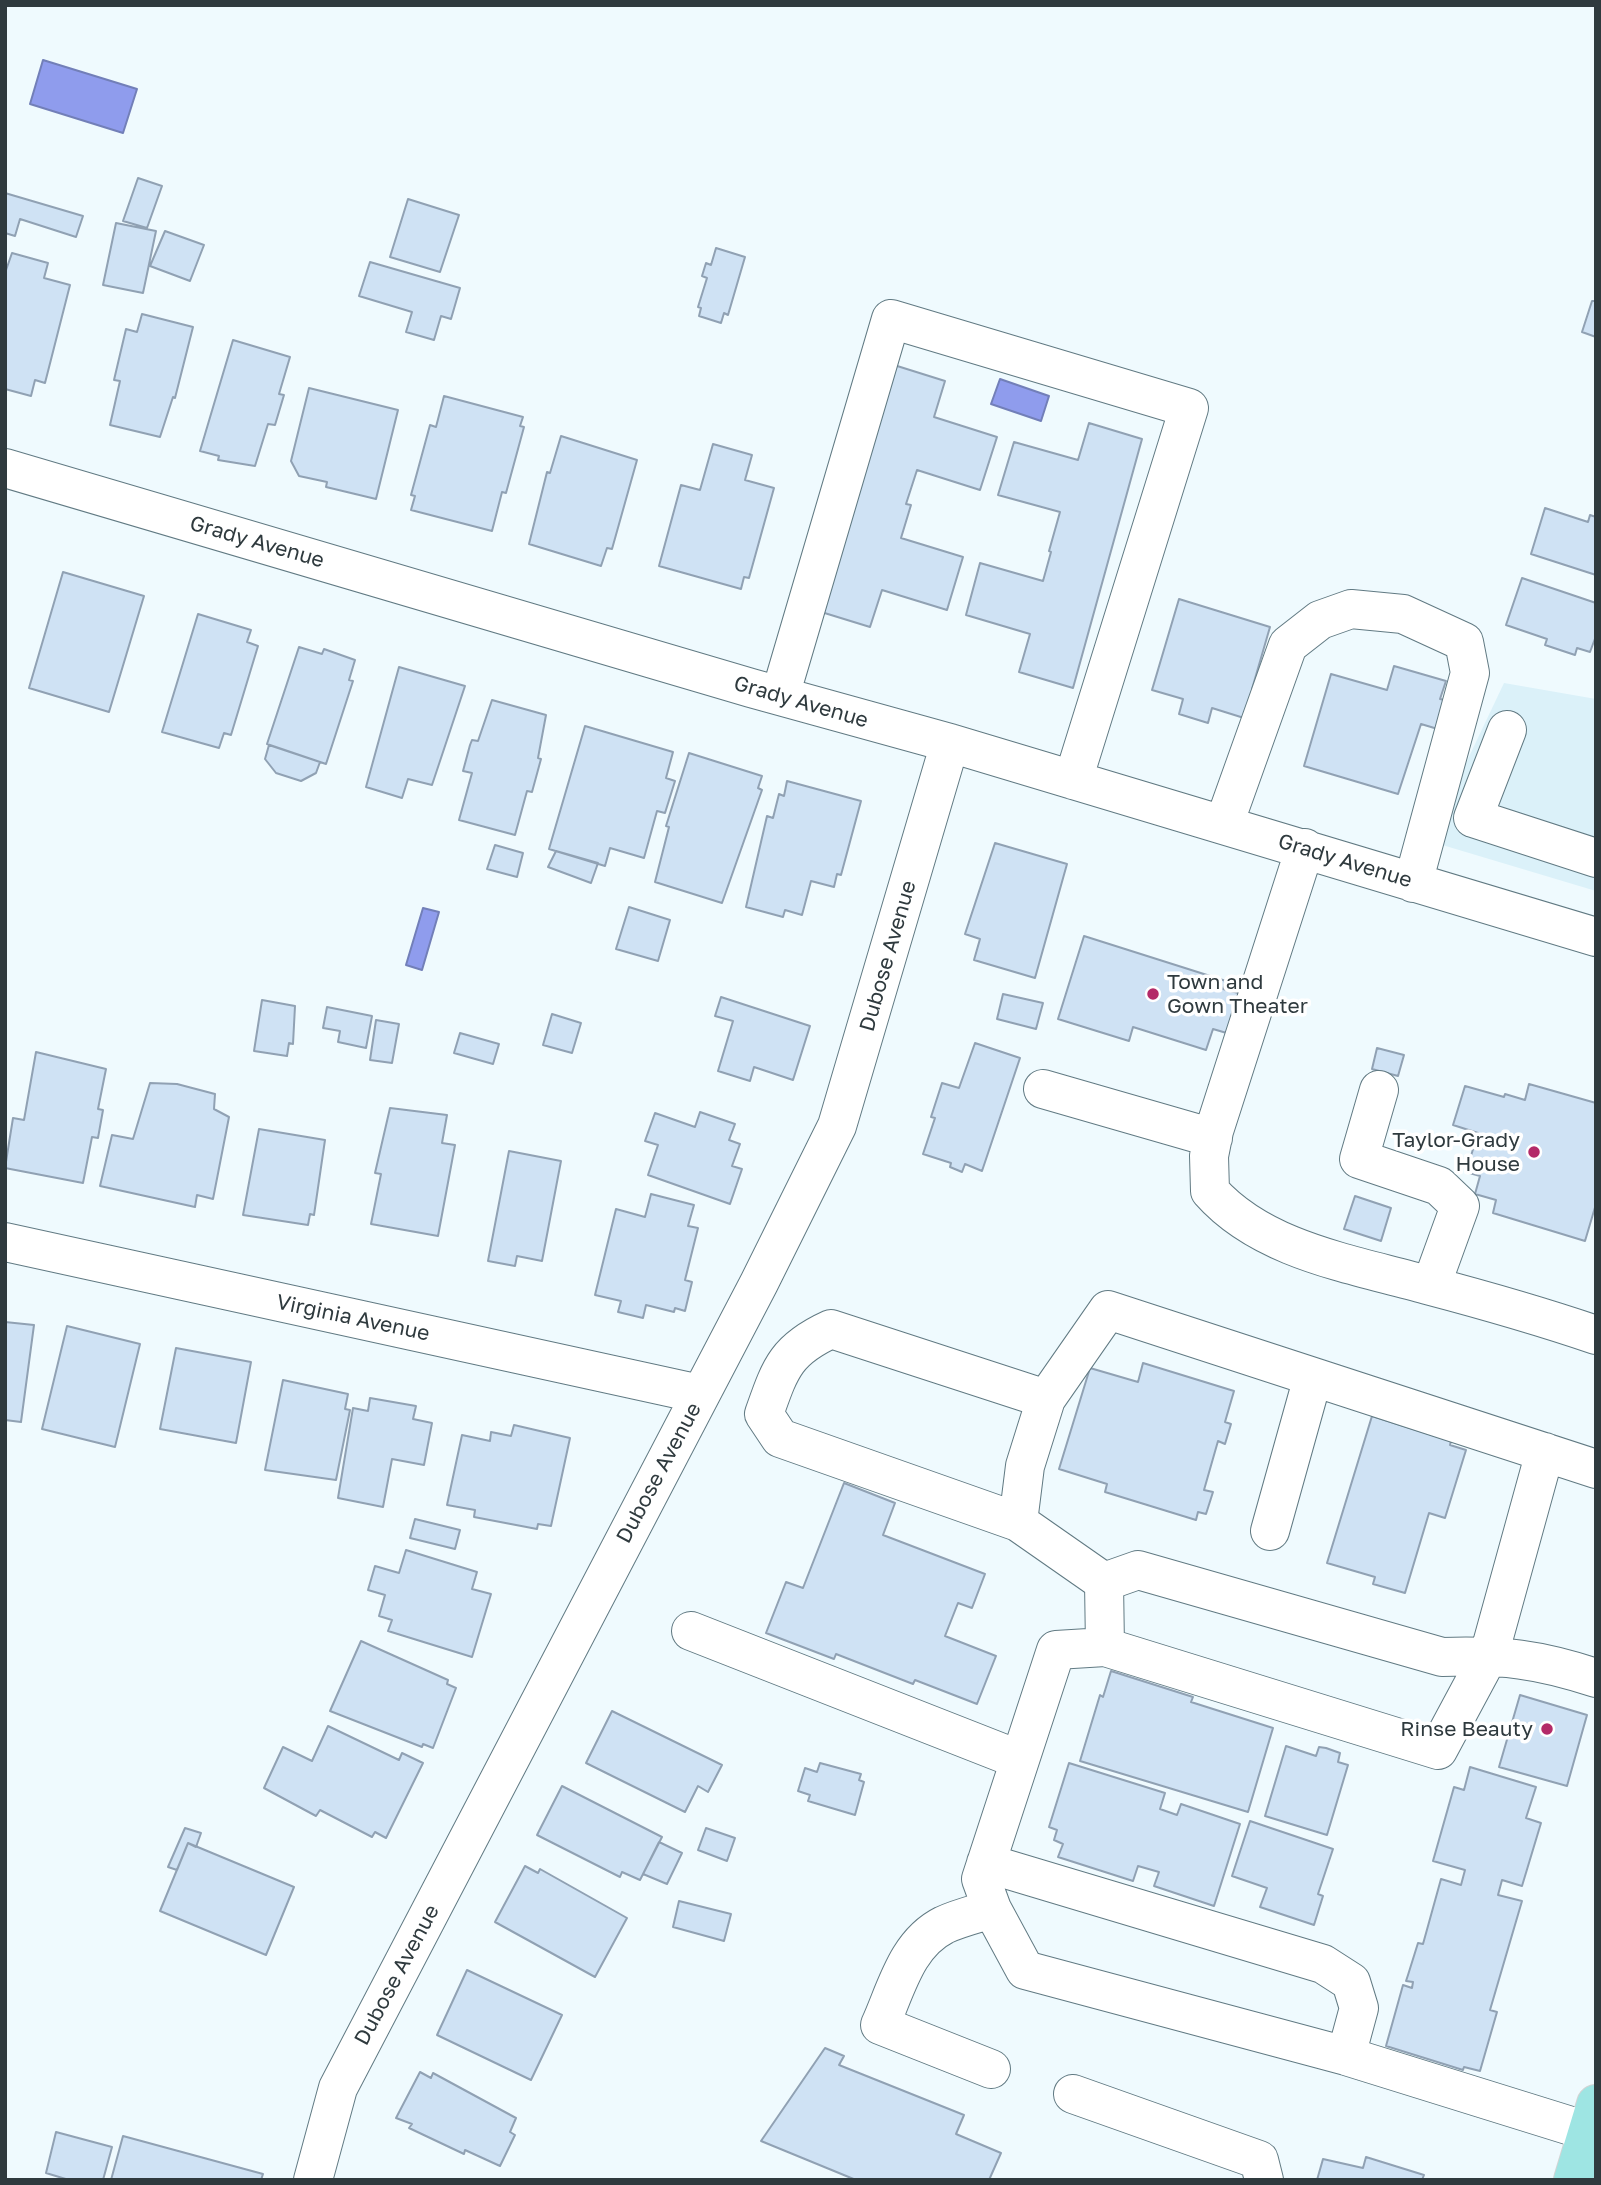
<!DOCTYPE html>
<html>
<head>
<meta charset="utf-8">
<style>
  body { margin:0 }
  #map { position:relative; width:1601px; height:2185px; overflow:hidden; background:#effafe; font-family:"Golos Text",sans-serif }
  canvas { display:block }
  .frame { position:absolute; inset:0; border:7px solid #2f3a3e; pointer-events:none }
</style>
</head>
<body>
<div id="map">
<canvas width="1601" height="2185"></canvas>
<div class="frame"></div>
</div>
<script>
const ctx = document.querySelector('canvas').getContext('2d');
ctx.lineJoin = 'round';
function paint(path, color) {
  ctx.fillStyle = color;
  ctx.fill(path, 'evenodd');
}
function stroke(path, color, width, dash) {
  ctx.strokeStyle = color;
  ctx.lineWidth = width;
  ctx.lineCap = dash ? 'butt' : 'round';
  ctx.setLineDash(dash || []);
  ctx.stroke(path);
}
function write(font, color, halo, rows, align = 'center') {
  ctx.font = font + ' "Golos Text",sans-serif';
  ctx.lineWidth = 7;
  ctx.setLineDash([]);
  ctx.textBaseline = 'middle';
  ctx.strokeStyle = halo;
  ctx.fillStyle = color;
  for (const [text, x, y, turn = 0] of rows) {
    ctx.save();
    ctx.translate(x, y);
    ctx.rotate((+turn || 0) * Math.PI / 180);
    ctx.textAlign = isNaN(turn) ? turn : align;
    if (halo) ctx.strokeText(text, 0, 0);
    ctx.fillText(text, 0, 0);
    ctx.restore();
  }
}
const built = new Path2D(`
  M 1504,683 L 1596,699 L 1596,891 L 1429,841 Z`);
const water = new Path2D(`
  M 43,60 L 137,89 L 123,133 L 30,104 Z
  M 1000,379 L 1049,396 L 1041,421 L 991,404 Z
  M 423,908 L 439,912 L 422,970 L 406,965 Z`);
const building = new Path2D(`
  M 138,178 L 162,186 L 147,228 L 123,221 Z
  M 5,193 L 83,216 L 76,237 L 20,219 L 15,236 L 5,233 Z
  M 408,199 L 459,215 L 440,272 L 390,257 Z
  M 116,223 L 156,231 L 143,293 L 103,285 Z
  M 165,231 L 204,245 L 190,281 L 150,266 Z
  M 716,248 L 745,257 L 728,315 L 724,313 L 721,323 L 699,316 L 701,308 L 698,307 L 707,278 L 702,276 L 706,263 L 711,265 Z
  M 12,253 L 48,263 L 44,278 L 70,285 L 45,383 L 35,380 L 31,396 L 5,389 L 5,273 Z
  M 370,262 L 460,288 L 451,319 L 441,316 L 434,340 L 406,332 L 412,312 L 359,296 Z
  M 1592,301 L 1596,301 L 1596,337 L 1582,332 Z
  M 142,314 L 193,327 L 175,398 L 173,397 L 160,437 L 110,425 L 120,381 L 114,380 L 126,329 L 137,332 Z
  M 233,340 L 290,357 L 279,394 L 284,395 L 275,425 L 268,424 L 255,466 L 218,460 L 219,456 L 200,451 Z
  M 894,365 L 945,381 L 934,417 L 997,437 L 980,490 L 917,470 L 906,504 L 911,505 L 901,538 L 963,557 L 947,610 L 882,590 L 870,627 L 818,611 Z
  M 309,388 L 398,410 L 376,499 L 326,487 L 327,482 L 299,476 L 291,461 Z
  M 444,396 L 523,417 L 520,426 L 524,427 L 506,493 L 502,492 L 492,531 L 411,510 L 415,496 L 411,495 L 430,425 L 436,427 Z
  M 1089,423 L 1142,439 L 1073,688 L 1019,672 L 1030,634 L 966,615 L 980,563 L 1043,581 L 1051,552 L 1049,551 L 1060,512 L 998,495 L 1014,442 L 1078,460 Z
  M 561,436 L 637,460 L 612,549 L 607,548 L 601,566 L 529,544 L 547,472 L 550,473 Z
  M 713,444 L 752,455 L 745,480 L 774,488 L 749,578 L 744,577 L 741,589 L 659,566 L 681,485 L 700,490 Z
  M 1545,508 L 1588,522 L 1590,515 L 1596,517 L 1596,575 L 1531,554 Z
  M 63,572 L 144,596 L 109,712 L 29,688 Z
  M 1522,578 L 1596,603 L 1596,636 L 1590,652 L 1577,648 L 1575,655 L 1545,645 L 1547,639 L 1506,625 Z
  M 1179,599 L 1270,627 L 1252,689 L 1259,691 L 1244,718 L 1212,708 L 1208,723 L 1179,714 L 1183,699 L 1152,690 Z
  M 198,614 L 251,630 L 247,642 L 258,646 L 231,735 L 224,733 L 219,748 L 162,732 Z
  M 299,647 L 322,654 L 324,649 L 355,660 L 349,680 L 353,681 L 326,764 L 267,744 Z
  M 1394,666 L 1446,681 L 1440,699 L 1449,701 L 1441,730 L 1421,724 L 1398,794 L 1304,766 L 1331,674 L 1387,690 Z
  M 399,667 L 465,686 L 432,785 L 408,779 L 402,798 L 366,787 Z
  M 492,700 L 546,715 L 538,758 L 541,759 L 532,792 L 527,791 L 515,835 L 459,820 L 472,773 L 463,771 L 470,745 L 472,740 L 478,741 Z
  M 585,726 L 673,752 L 666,778 L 675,781 L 665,813 L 657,811 L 644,858 L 610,848 L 605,866 L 549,849 Z
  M 269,745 L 320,762 L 316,773 L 301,781 L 276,773 L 265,759 Z
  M 689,753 L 762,776 L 758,788 L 762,790 L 722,903 L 655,882 L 669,827 L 666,826 Z
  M 787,781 L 861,801 L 841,875 L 837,874 L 834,887 L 811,881 L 802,915 L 785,910 L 783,917 L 746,907 L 767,816 L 773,818 L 779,794 L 784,796 Z
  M 995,843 L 1067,864 L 1035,978 L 974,960 L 980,939 L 965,934 Z
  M 495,845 L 523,853 L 517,877 L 487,869 Z
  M 556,851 L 598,863 L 591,883 L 548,867 Z
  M 629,907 L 670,920 L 658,961 L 616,949 Z
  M 1084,936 L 1226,981 L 1223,989 L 1242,994 L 1230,1034 L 1213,1029 L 1206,1050 L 1133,1027 L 1129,1041 L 1058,1019 Z
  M 1003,994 L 1043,1003 L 1036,1029 L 997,1019 Z
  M 721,997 L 810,1026 L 793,1080 L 754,1067 L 750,1081 L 718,1071 L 733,1021 L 715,1016 Z
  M 262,1000 L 295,1006 L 293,1044 L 289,1043 L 287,1056 L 254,1051 Z
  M 327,1007 L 372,1016 L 366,1048 L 338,1042 L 340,1031 L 323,1028 Z
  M 552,1014 L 581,1023 L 572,1053 L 543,1045 Z
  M 376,1020 L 399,1024 L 392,1063 L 370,1060 Z
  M 460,1033 L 499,1044 L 493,1064 L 454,1053 Z
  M 975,1043 L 1020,1058 L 982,1171 L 965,1164 L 962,1172 L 950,1167 L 951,1163 L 923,1154 L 935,1118 L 931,1117 L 942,1083 L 959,1088 Z
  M 1377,1048 L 1404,1055 L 1398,1076 L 1372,1069 Z
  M 36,1052 L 106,1069 L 98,1109 L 103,1110 L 98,1138 L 92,1137 L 83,1183 L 5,1168 L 13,1118 L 24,1120 Z
  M 150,1083 L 177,1084 L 215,1094 L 214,1109 L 229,1117 L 213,1199 L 197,1195 L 195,1207 L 100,1186 L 112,1135 L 133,1139 Z
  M 1529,1084 L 1596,1103 L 1596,1204 L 1585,1241 L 1493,1213 L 1496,1200 L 1475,1194 L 1480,1176 L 1466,1172 L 1478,1133 L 1453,1125 L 1465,1086 L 1504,1097 L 1505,1094 L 1525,1100 Z
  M 390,1108 L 447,1115 L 442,1143 L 455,1145 L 438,1236 L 371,1224 L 381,1174 L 375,1173 Z
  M 700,1112 L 735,1124 L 729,1140 L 740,1144 L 732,1166 L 742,1169 L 730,1204 L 648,1175 L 658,1145 L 645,1141 L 655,1113 L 695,1127 Z
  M 259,1129 L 325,1140 L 314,1215 L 310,1214 L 308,1225 L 243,1215 Z
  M 509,1151 L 561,1161 L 542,1261 L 517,1256 L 515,1266 L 488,1261 Z
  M 651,1194 L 694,1205 L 688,1226 L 698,1228 L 685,1280 L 692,1282 L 685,1311 L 675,1308 L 674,1312 L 646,1305 L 643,1318 L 618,1312 L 621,1301 L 595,1295 L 616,1209 L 645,1217 Z
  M 1355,1196 L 1391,1208 L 1381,1241 L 1344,1229 Z
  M 5,1322 L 34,1325 L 21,1422 L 5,1420 Z
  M 67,1326 L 140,1344 L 115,1447 L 42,1429 Z
  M 176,1348 L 251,1362 L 236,1443 L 160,1429 Z
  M 1143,1363 L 1234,1391 L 1225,1422 L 1231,1424 L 1225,1444 L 1218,1441 L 1204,1490 L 1213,1492 L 1206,1514 L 1198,1512 L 1196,1520 L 1105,1492 L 1107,1484 L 1059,1469 L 1090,1368 L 1138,1382 Z
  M 283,1380 L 348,1394 L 345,1409 L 350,1410 L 336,1480 L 265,1470 Z
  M 370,1398 L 416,1406 L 413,1419 L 432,1423 L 424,1465 L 392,1459 L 383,1507 L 338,1498 L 353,1408 L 368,1411 Z
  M 1372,1416 L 1451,1441 L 1450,1445 L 1466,1450 L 1445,1518 L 1429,1513 L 1405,1593 L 1373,1584 L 1375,1577 L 1327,1563 Z
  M 514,1425 L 570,1438 L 551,1526 L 538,1524 L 537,1529 L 474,1517 L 475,1510 L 447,1505 L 462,1435 L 490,1441 L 491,1432 L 511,1436 Z
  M 844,1483 L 895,1503 L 883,1535 L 985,1574 L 972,1608 L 958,1603 L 945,1636 L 996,1656 L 977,1704 L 915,1680 L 913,1684 L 836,1654 L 834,1659 L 766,1633 L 786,1582 L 803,1588 Z
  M 415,1519 L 460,1530 L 455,1549 L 410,1538 Z
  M 406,1550 L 477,1572 L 472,1589 L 491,1594 L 472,1657 L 388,1631 L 392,1620 L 379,1616 L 385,1595 L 368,1590 L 375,1566 L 399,1573 Z
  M 361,1641 L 448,1680 L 447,1684 L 456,1688 L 433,1748 L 423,1744 L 422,1747 L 330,1711 Z
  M 1111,1671 L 1193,1697 L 1191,1702 L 1273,1728 L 1248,1812 L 1080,1761 L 1100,1695 L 1103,1697 Z
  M 1520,1695 L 1587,1715 L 1567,1786 L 1499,1767 Z
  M 612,1711 L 722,1765 L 708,1792 L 698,1786 L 685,1812 L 586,1763 Z
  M 328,1726 L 399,1760 L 402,1753 L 423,1763 L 386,1838 L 375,1832 L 372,1837 L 320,1810 L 316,1816 L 264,1788 L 283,1747 L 312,1761 Z
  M 1286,1746 L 1316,1756 L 1319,1747 L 1326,1748 L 1340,1753 L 1338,1762 L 1348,1765 L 1327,1835 L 1265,1816 Z
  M 820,1763 L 861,1774 L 859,1780 L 864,1782 L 855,1815 L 808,1801 L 810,1795 L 798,1791 L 805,1768 L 817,1772 Z
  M 1069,1763 L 1165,1793 L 1160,1809 L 1177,1815 L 1181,1804 L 1240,1824 L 1214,1906 L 1154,1886 L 1159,1872 L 1138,1866 L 1133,1881 L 1058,1857 L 1063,1844 L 1054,1840 L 1057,1830 L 1049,1827 Z
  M 1470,1767 L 1536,1787 L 1526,1818 L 1541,1823 L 1522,1886 L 1502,1880 L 1498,1895 L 1522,1901 L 1490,2010 L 1497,2012 L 1480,2071 L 1464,2067 L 1463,2070 L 1386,2046 L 1403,1985 L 1412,1988 L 1413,1982 L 1406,1981 L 1408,1975 L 1418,1943 L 1423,1944 L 1441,1879 L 1461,1885 L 1465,1870 L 1433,1861 L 1454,1787 L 1464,1790 Z
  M 562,1786 L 662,1837 L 640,1880 L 622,1872 L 620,1877 L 537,1835 Z
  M 1250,1821 L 1333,1849 L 1318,1894 L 1323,1896 L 1314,1925 L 1260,1907 L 1267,1888 L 1232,1876 Z
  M 185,1828 L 201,1833 L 196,1847 L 188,1843 L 177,1870 L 168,1867 Z
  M 706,1828 L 735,1838 L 727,1861 L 698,1850 Z
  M 659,1842 L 682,1853 L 667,1884 L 643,1874 Z
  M 188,1843 L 294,1887 L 266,1955 L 160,1911 Z
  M 525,1866 L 538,1873 L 540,1869 L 627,1918 L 595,1977 L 495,1922 Z
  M 679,1901 L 731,1914 L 724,1941 L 673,1927 Z
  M 467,1970 L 562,2015 L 531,2080 L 437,2035 Z
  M 825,2048 L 844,2056 L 839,2065 L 964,2115 L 956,2134 L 1001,2153 L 989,2180 L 856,2180 L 761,2141 Z
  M 420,2072 L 431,2078 L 433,2073 L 516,2118 L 510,2132 L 515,2135 L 500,2166 L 465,2150 L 464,2154 L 409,2128 L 412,2124 L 396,2118 Z
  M 56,2132 L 112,2147 L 103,2180 L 69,2180 L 46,2173 Z
  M 123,2136 L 263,2174 L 261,2180 L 111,2180 Z
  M 1366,2157 L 1424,2175 L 1422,2180 L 1317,2180 L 1323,2159 L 1363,2168 Z`);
const minor = new Path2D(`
  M 5,468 L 751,688 L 950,743 L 1596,937
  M 780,696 L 891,319 L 1189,408 L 1073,780
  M 1507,730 L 1473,818 L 1596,858
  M 1224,824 L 1288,645 L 1320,620 L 1351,609 L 1403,614 L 1464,642 L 1470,673 L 1413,883
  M 1305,848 L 1214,1131 L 1209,1156 L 1210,1191 C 1263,1251 1353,1264 1427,1285 C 1484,1300 1540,1316 1596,1335
  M 1043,1089 L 1213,1138
  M 1379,1090 L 1359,1159 L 1439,1186 L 1460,1206 L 1431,1286
  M 5,1242 L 700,1394
  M 1545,1452 L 1489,1655 L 1438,1750 L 1105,1647 L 1056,1650 L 981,1879 L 992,1909 L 1025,1970 L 1346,2056 L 1587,2131
  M 1018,1522 L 780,1438 L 764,1414 C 780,1369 785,1350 831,1329 L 1046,1399
  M 1270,1531 L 1313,1377
  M 1104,1582 L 1138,1570 L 1442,1657 C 1503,1655 1538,1659 1596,1678
  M 691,1631 L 1020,1760
  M 1105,1647 L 1104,1582 L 1018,1522 L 1025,1466 L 1046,1399 L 1108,1310 L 1596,1469
  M 986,1863 L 1323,1964 L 1351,1982 L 1359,2008 L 1346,2056
  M 991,2069 L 880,2025 C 896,1990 906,1944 944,1925 C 959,1918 976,1914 992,1909
  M 1073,2094 L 1259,2160 L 1264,2180
  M 313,2180 L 338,2088 L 759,1283 L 837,1126 L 950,743`);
const major = new Path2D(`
  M 1573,2180 L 1596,2104`);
const markers = [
  [1153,994,7,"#b32a68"],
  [1534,1152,7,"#b32a68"],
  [1547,1729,7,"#b32a68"]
];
const streetNames = [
  ["Grady Avenue",257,542,16],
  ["Grady Avenue",801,702,16],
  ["Grady Avenue",1345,861,17],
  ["Dubose Avenue",888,956,-74],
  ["Virginia Avenue",353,1318,12],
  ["Dubose Avenue",659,1473,-62],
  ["Dubose Avenue",397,1975,-62]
];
const poiNames = [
  ["Town and",1167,982,"left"],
  ["Gown Theater",1167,1006,"left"],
  ["Taylor-Grady",1520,1140],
  ["House",1520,1164],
  ["Rinse Beauty",1533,1729]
];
paint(built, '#dbf1f9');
paint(water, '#8f9ced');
stroke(water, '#727fb8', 2);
paint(building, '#cfe2f4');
stroke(building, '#90a1b3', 2);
stroke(minor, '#617a83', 40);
stroke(major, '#d1d4d5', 40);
stroke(minor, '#fff', 38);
stroke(major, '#9ee5e3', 38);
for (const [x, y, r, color] of markers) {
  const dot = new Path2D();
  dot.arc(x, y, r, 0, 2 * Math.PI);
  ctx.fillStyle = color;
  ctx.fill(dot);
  stroke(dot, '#fff', 2.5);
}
write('21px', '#2f3a3e', '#fff', streetNames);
write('21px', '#2f3a3e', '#fff', poiNames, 'right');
</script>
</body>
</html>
